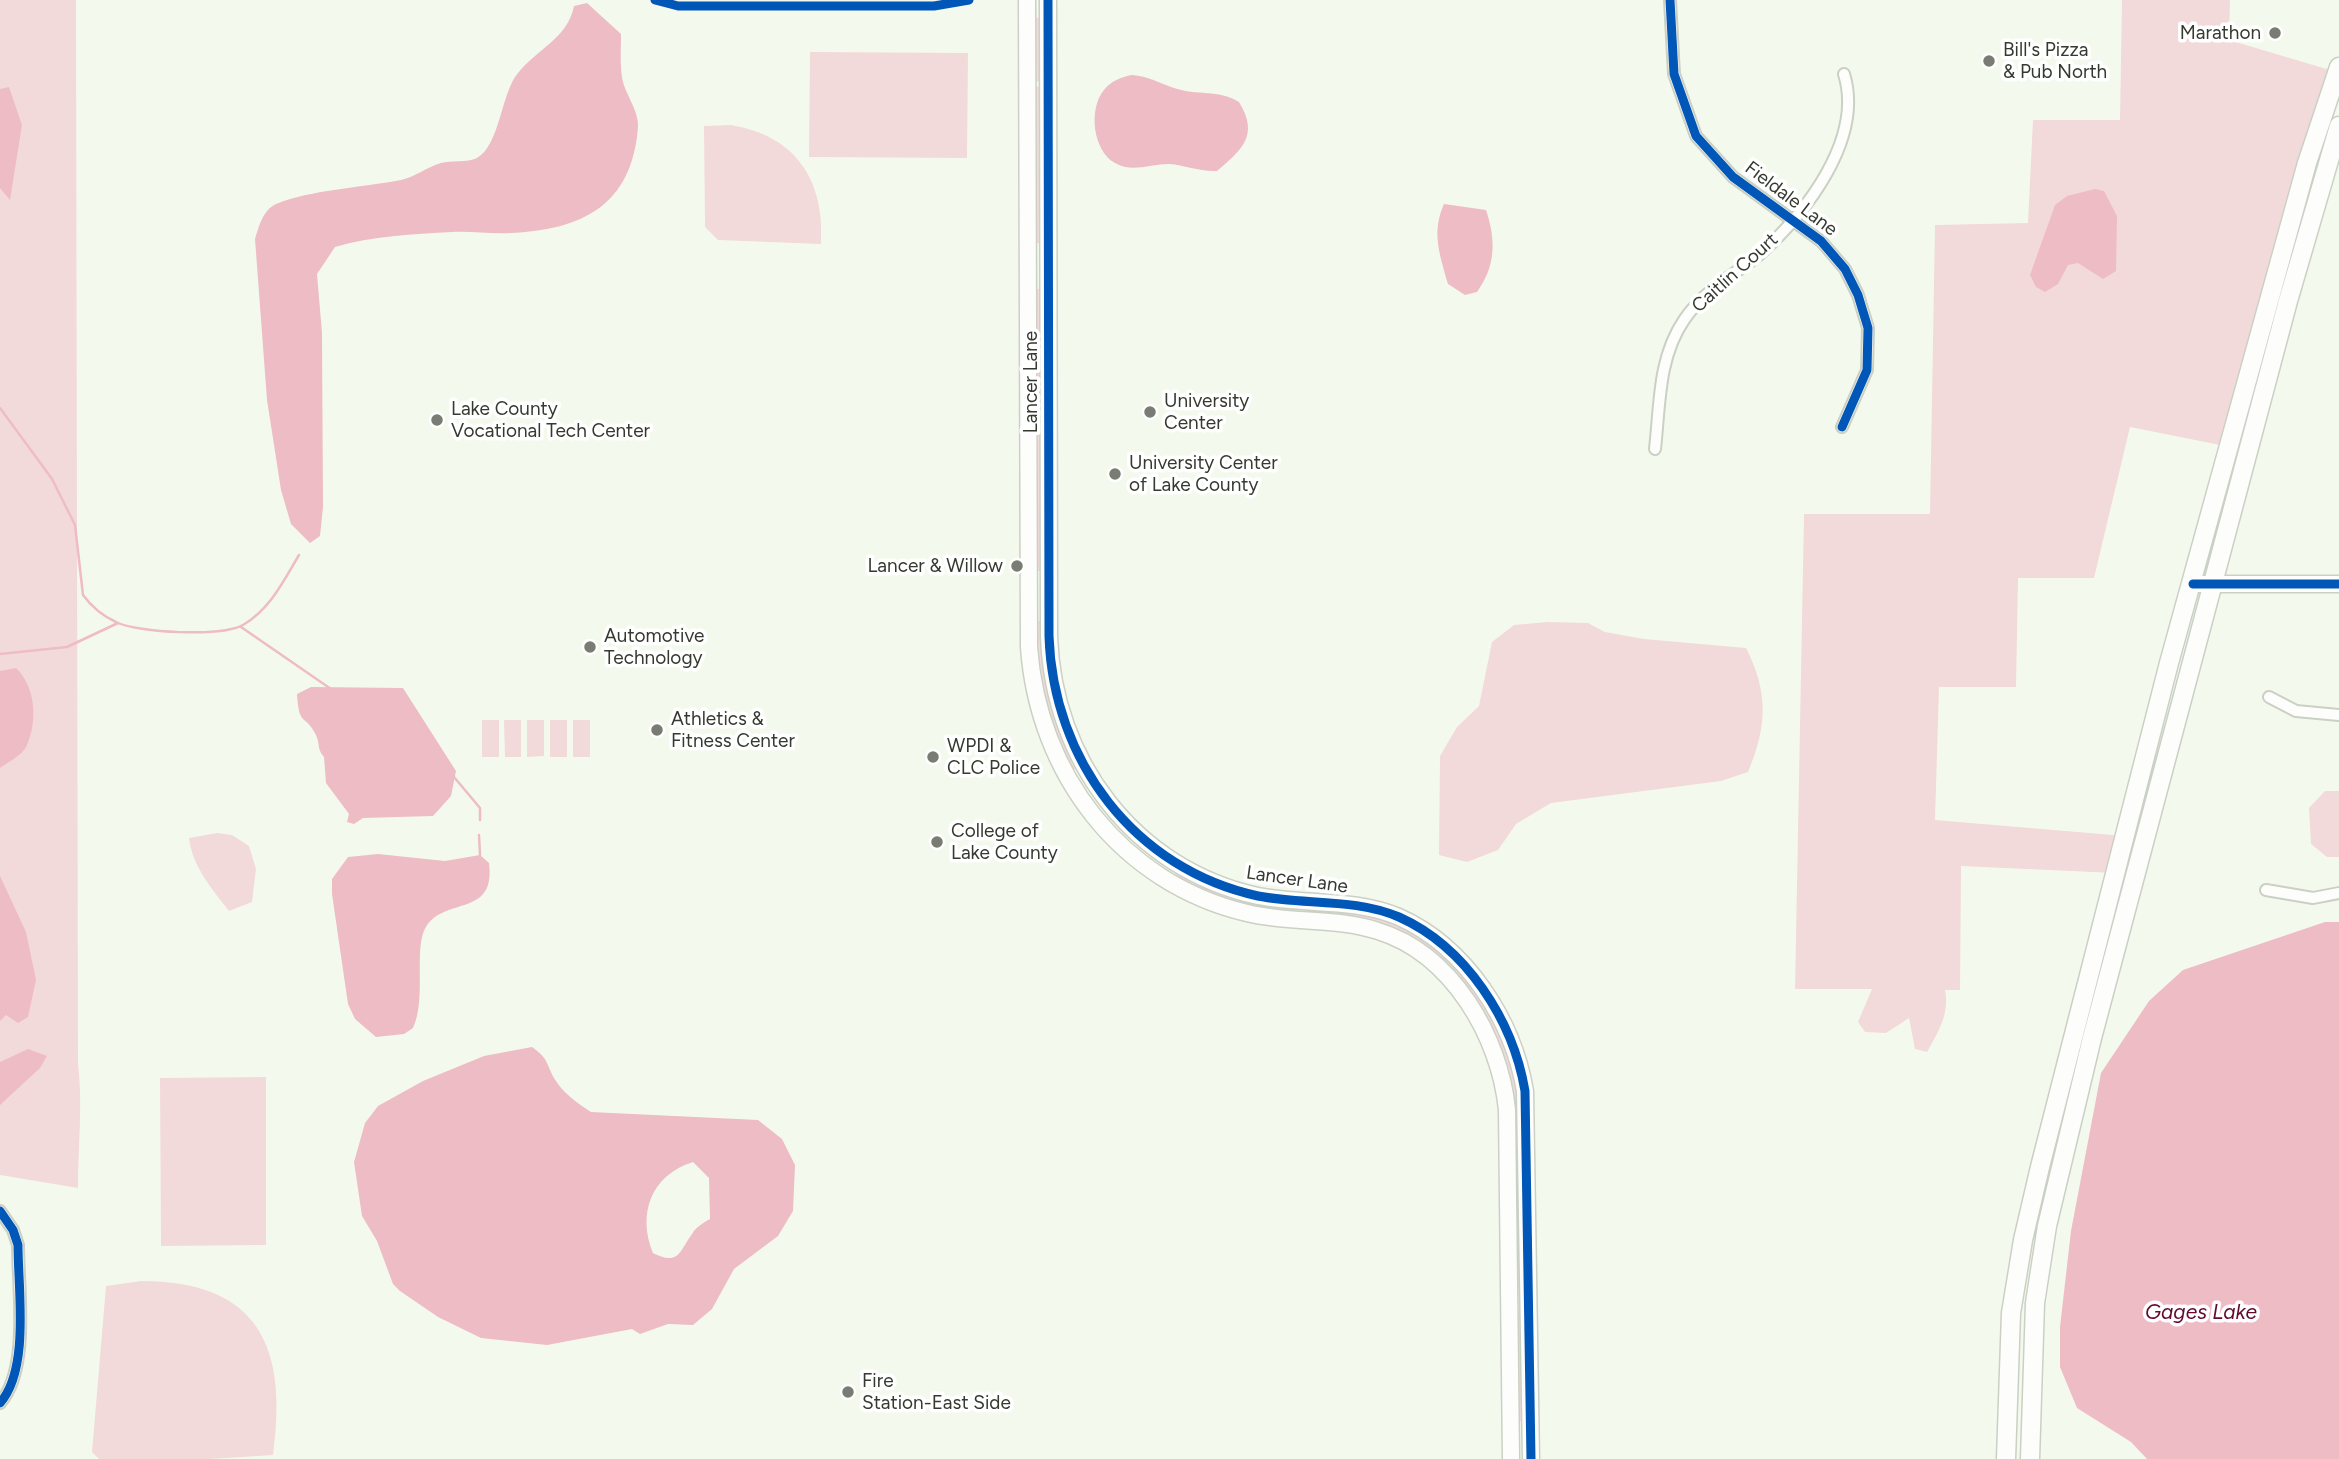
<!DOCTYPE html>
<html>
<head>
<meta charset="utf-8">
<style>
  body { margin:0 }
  canvas { display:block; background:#f4f9ed }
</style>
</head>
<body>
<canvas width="2339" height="1459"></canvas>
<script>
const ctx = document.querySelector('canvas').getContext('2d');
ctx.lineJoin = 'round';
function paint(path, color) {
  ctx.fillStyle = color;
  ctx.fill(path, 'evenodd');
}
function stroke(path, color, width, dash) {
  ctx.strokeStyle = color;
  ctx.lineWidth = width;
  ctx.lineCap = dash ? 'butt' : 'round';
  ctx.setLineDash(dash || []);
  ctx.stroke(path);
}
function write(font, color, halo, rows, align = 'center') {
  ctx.font = font + ' Figtree,sans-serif';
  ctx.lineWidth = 7;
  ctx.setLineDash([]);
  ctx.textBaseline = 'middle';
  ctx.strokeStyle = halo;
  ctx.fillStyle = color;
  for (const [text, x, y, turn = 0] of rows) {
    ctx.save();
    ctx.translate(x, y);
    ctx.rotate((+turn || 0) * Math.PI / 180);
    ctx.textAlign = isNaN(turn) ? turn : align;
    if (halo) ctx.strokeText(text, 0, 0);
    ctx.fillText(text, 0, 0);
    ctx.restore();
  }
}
const green = new Path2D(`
  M 0,0 L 76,0 L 78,1063 C 83,1104 78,1146 78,1188 L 0,1175 Z
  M 2122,0 L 2230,0 L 2229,40 L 2330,70 L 2225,446 L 2130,427 L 2094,578 L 2018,578 L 2016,687 L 1939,687 L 1935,820 L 2125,836 L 2115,873 L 1961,866 L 1960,990 L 1945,990 C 1950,1013 1938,1033 1927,1052 L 1915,1049 L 1909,1018 L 1886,1033 L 1865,1032 L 1858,1022 L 1872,989 L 1795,989 L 1804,514 L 1930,514 L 1935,225 L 2028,223 L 2033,120 L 2120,120 Z
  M 1042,17 L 1041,81 L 1035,82 L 1033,18 Z
  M 810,52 L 968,53 L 967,158 L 809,157 Z
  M 1033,86 L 1041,87 L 1042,243 L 1034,243 Z
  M 731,125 C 796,136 825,180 821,244 L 718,240 L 705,227 L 704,126 Z
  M 1034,289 L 1042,289 L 1043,571 L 1034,571 Z
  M 1035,621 L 1043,621 L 1057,719 L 1077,768 L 1070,771 L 1062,754 L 1037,672 Z
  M 1548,622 L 1588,623 L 1605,632 L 1644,639 L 1746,648 C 1769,693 1767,727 1748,772 L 1721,781 L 1551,803 L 1516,824 L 1498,850 L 1467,862 L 1439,855 L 1440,756 L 1457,727 L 1479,706 L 1492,642 L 1514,625 Z
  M 482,720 L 499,720 L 499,757 L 482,757 Z
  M 504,720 L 521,720 L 521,757 L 505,757 Z
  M 527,720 L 544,720 L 544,756 L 527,757 Z
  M 550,720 L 567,720 L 567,757 L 550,757 Z
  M 573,720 L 590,720 L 590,757 L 573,757 Z
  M 2325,791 L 2339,791 L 2339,857 L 2327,857 L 2311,844 L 2309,808 Z
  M 217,833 L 232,835 L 249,846 L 256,869 L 252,902 L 229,911 C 212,889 192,866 189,838 Z
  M 1177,872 L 1287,907 L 1286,914 L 1226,901 L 1173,878 Z
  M 1335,910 C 1438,914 1505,1009 1519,1103 L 1512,1104 L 1507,1071 L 1495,1036 L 1448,970 L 1334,917 Z
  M 266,1077 L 266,1245 L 161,1246 L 160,1078 Z
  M 1513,1156 L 1521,1156 L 1522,1268 L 1515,1268 Z
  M 141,1281 C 259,1281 288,1347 273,1455 L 210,1459 L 99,1459 L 92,1452 L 106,1286 Z
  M 1515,1312 L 1522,1312 L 1524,1421 L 1516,1421 Z`);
const water = new Path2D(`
  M 587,3 L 621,34 C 621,48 620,63 622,77 C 624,93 639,110 638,127 C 632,205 583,230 510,233 C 491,234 471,231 452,232 C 413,234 372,236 335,247 L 317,274 L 322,333 L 323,507 L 320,536 L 310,543 L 291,524 L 281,490 L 267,400 L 255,239 C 259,226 263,210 276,204 C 309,190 366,187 401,180 C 415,177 427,167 441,163 C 451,160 467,163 477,158 C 500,145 501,93 518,73 C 537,49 568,38 574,6 Z
  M 1132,75 C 1148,76 1159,83 1174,88 C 1197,96 1218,89 1239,102 C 1260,136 1241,150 1217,171 C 1200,172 1185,165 1169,164 C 1150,164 1132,173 1115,163 C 1093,151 1088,109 1104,90 C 1111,81 1121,77 1132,75 Z
  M 9,87 L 22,125 L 10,200 L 0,188 L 0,89 Z
  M 2095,189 L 2104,191 L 2117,216 L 2116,271 L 2103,279 L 2078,263 L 2068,265 L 2058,284 L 2045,292 L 2036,287 L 2030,275 L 2055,205 L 2067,196 Z
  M 1444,204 L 1486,210 C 1496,240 1496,266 1477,292 L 1465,295 L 1448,284 C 1440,255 1431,233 1444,204 Z
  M 16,668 C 36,687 38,722 26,747 C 22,755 7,763 0,768 L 0,671 Z
  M 311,687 L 403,688 L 456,771 L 451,796 L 433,816 L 363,818 L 354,824 L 347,822 L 349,814 L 326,783 L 324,757 C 317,749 320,744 316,735 C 305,713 299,728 297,694 Z
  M 378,854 L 445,861 L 480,855 L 489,863 C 496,918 445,896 426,927 C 413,947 427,999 413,1028 L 404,1034 L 376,1037 L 355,1019 L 348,1004 L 332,894 L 332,879 L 348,857 Z
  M 0,876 L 26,932 L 36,980 L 28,1017 L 18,1023 L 6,1015 L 0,1021 Z
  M 2325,922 L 2339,922 L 2339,1459 L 2147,1459 L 2131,1442 L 2077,1408 L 2060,1367 L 2060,1327 L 2071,1231 L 2101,1073 L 2149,1001 L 2183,970 Z
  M 532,1047 C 548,1058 546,1063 554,1078 C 563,1093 577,1103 591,1112 L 758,1120 L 782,1139 L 795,1165 L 793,1211 L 778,1236 L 734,1269 L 712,1309 L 693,1325 L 668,1324 L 640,1334 L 632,1329 L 547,1345 L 481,1338 L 438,1317 L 400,1291 L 393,1284 L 377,1241 L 362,1216 L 354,1162 L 365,1123 L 378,1106 L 423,1081 L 484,1056 ZM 693,1162 L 709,1178 L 710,1219 C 703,1223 696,1227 692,1234 C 679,1252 679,1266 653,1253 C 637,1214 651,1175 693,1162 Z
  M 28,1049 L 47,1056 L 40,1068 L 0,1105 L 0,1062 Z`);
const stream = new Path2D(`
  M 0,408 L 52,479 L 75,525 L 83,595 C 91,606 103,616 116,622 C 138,633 222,637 243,625 C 270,609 283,582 299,555
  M 241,627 L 331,689
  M 0,654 L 67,647 L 118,623
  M 454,777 L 480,808 L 480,820
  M 479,835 L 480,855`);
const street = new Path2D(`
  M 1670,0 L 1674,74 L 1696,136 L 1733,177 L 1821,241 L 1845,269 L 1858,295 L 1868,328 L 1867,370 L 1842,427
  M 1655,449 C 1660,405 1658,358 1684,320 C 1704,290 1733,276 1760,254 C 1806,213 1864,139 1844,74
  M 2269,697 L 2296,711 L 2339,715
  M 2266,890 L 2313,898 L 2339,893
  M 0,1211 L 13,1230 L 18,1245 C 18,1289 30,1369 0,1403`);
const secondary = new Path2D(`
  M 1027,0 L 1029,647 C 1038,774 1121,883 1247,913 C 1290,924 1336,917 1378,931 C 1452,954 1500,1037 1507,1110 L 1511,1459
  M 1048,0 L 1049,636 C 1053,760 1134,869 1258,896 C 1304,905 1355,898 1399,917 C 1466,947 1513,1020 1525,1091 L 1531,1459
  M 2193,584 L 2339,584`);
const primary = new Path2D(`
  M 2006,1459 L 2011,1313 L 2023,1240 L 2040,1167 L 2169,663 L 2307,163 L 2339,67
  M 2030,1459 L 2035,1303 L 2047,1226 L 2092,1038 L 2288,301 L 2339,126`);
const cycleway = new Path2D(`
  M 655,0 L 678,6 L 934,6 L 969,0
  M 1048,0 L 1049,636 C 1053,760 1134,869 1258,896 C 1304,905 1355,898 1399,917 C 1466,947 1513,1020 1525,1091 L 1531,1459
  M 1670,0 L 1674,74 L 1696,136 L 1733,177 L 1821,241 L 1845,269 L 1858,295 L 1868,328 L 1867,370 L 1842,427
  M 2193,584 L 2339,584
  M 0,1211 L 13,1230 L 18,1245 C 18,1289 30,1369 0,1403`);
const markers = [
  [2275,33,7,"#787c72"],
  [1989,61,7,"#787c72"],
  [1150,412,7,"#787c72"],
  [437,420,7,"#787c72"],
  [1115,474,7,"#787c72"],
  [1017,566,7,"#787c72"],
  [590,647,7,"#787c72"],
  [657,730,7,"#787c72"],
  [933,757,7,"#787c72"],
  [937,842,7,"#787c72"],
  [848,1392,7,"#787c72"]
];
const poiNames = [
  ["Marathon",2261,33,"right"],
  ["Bill's Pizza",2003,50],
  ["& Pub North",2003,72],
  ["University",1164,401],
  ["Center",1164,423],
  ["Lake County",451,409],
  ["Vocational Tech Center",451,431],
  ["University Center",1129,463],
  ["of Lake County",1129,485],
  ["Lancer & Willow",1003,566,"right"],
  ["Automotive",604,636],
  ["Technology",604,658],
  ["Athletics &",671,719],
  ["Fitness Center",671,741],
  ["WPDI &",947,746],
  ["CLC Police",947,768],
  ["College of",951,831],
  ["Lake County",951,853],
  ["Fire",862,1381],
  ["Station-East Side",862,1403]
];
const streetNames = [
  ["Fieldale Lane",1791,199,37],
  ["Caitlin Court",1735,273,-42],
  ["Lancer Lane",1031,382,-90],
  ["Lancer Lane",1297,880,8]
];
const waterNames = [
  ["Gages Lake",2201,1313]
];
paint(green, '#f3dada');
paint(water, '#eebcc5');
stroke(stream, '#eebcc5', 2.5);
stroke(street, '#cbd0c5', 14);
stroke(secondary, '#cbd0c5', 19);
stroke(primary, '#cbd0c5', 21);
stroke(street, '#fdfefc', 10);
stroke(secondary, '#fdfefc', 16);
stroke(primary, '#fdfefc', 18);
stroke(cycleway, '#0057b8', 9);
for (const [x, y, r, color] of markers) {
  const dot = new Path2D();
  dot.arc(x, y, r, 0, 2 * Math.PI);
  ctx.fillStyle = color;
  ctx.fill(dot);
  stroke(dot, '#fff', 2.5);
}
write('19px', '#35392f', '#fff', poiNames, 'left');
write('19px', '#35392f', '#fff', streetNames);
write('italic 21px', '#620a2e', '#fff', waterNames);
</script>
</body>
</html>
